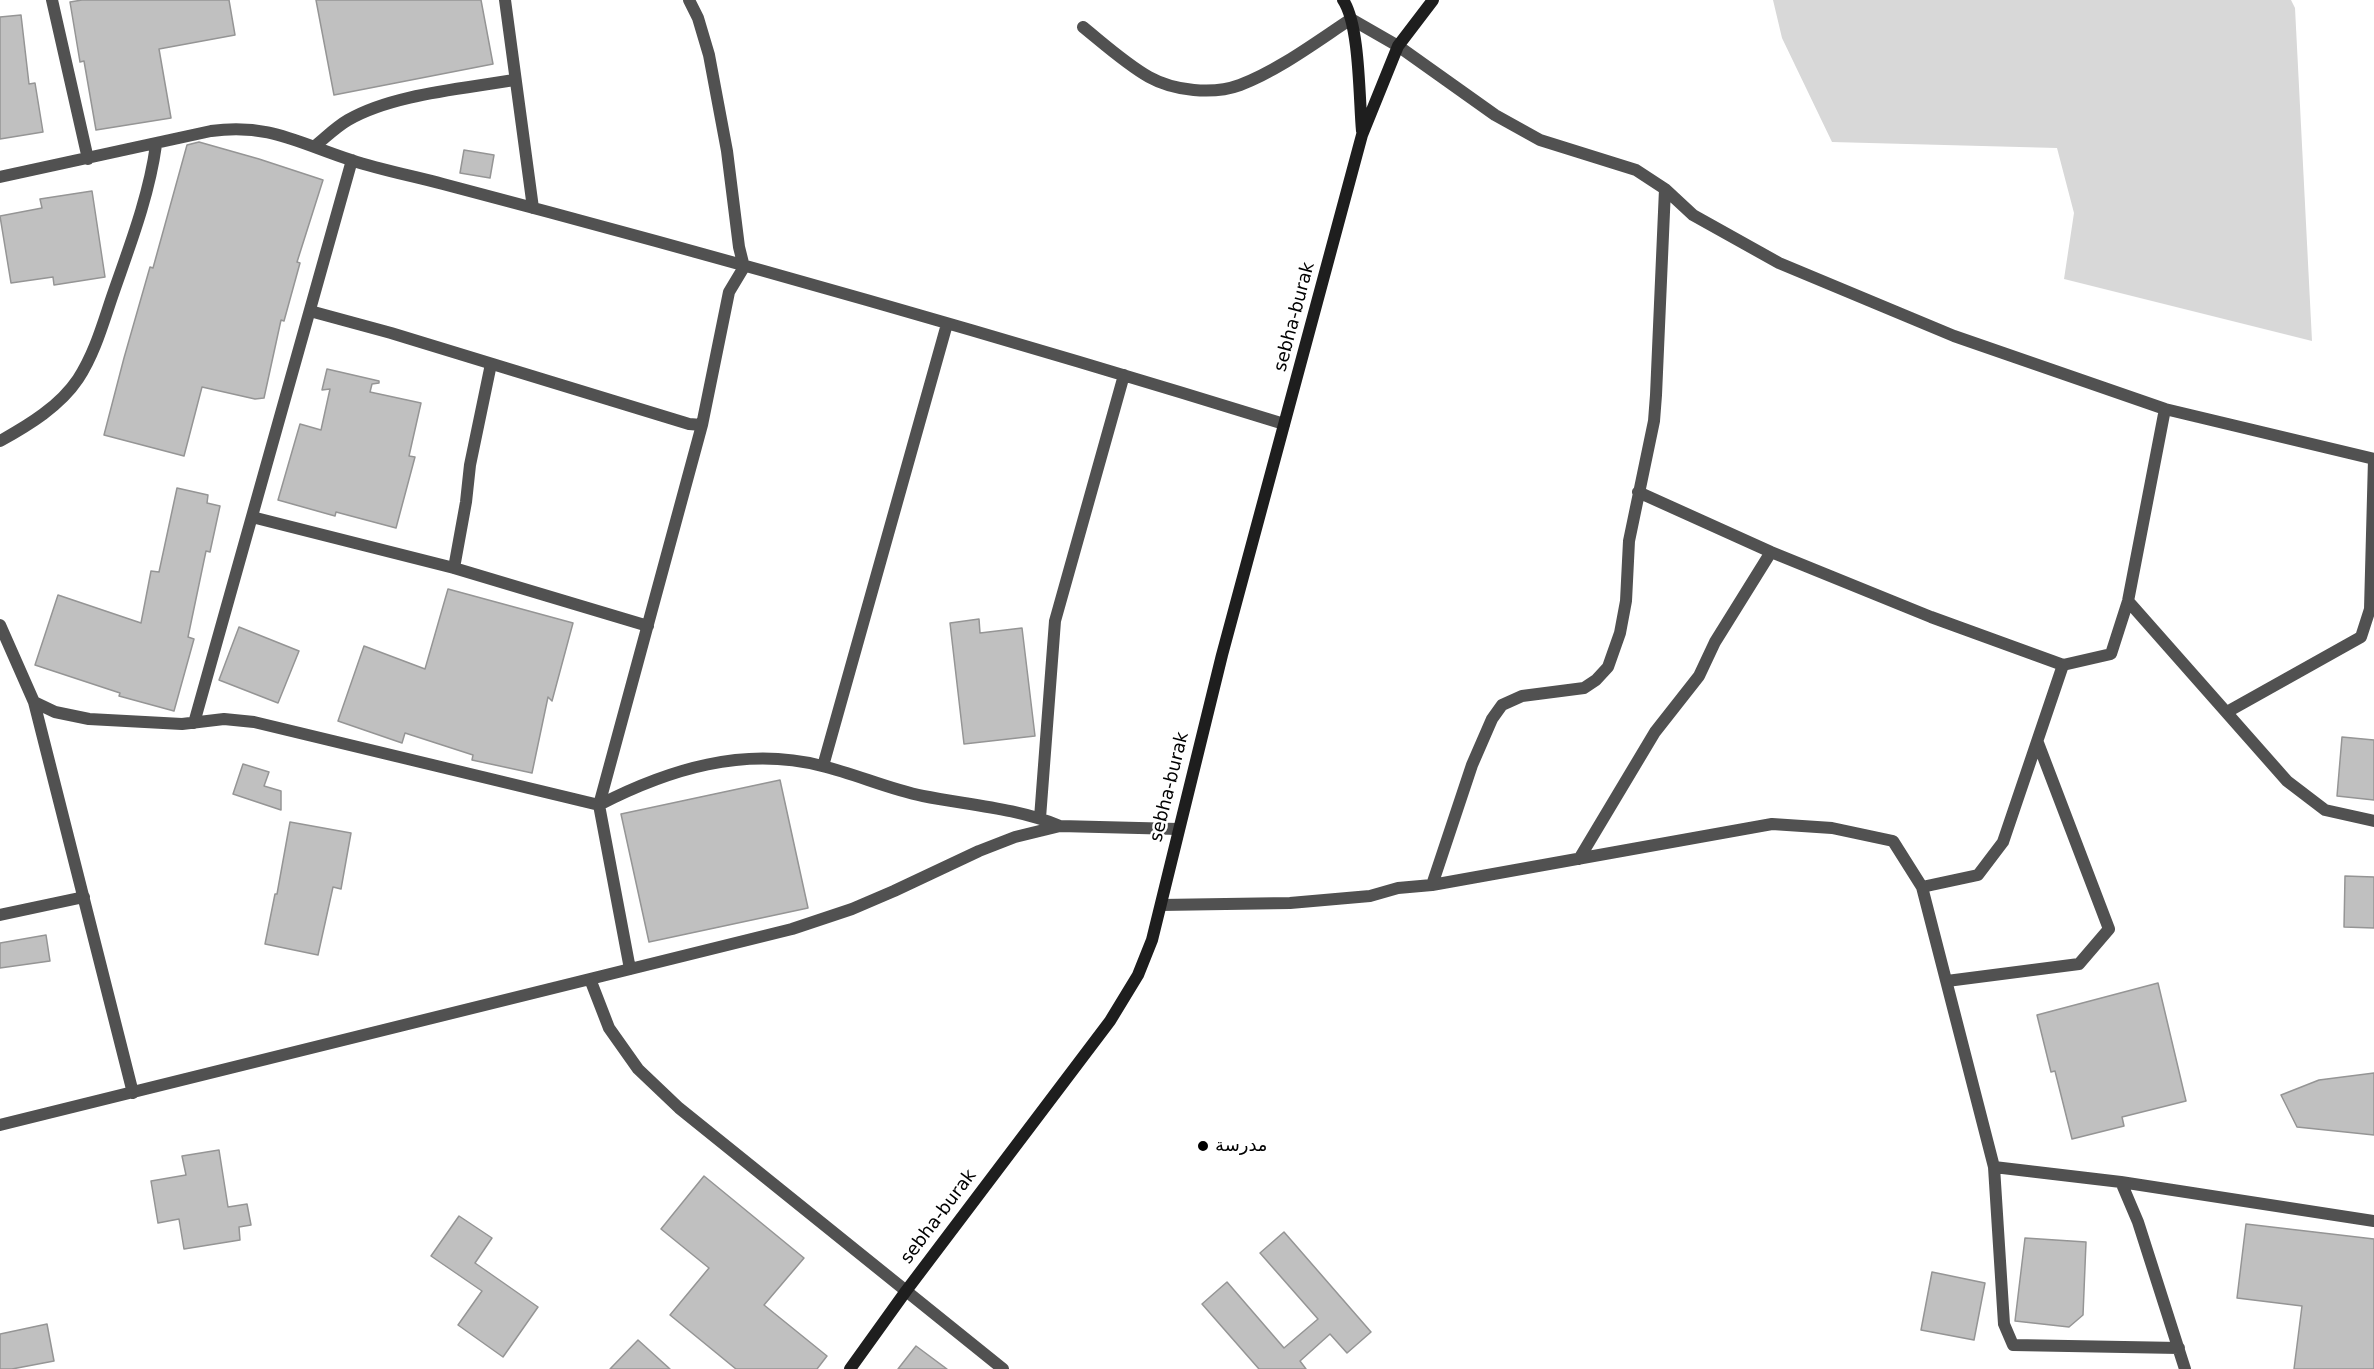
<!DOCTYPE html>
<html>
<head>
<meta charset="utf-8">
<style>
  body { margin:0 }
  canvas { display:block; background:#fff }
</style>
</head>
<body>
<canvas width="2374" height="1369"></canvas>
<script>
const ctx = document.querySelector('canvas').getContext('2d');
ctx.lineJoin = 'round';
function paint(path, color) {
  ctx.fillStyle = color;
  ctx.fill(path, 'evenodd');
}
function stroke(path, color, width, dash) {
  ctx.strokeStyle = color;
  ctx.lineWidth = width;
  ctx.lineCap = dash ? 'butt' : 'round';
  ctx.setLineDash(dash || []);
  ctx.stroke(path);
}
function write(font, color, halo, rows, align = 'center') {
  ctx.font = font + ' "DejaVu Sans","Noto Naskh Arabic",sans-serif';
  ctx.lineWidth = 5;
  ctx.setLineDash([]);
  ctx.textBaseline = 'middle';
  ctx.strokeStyle = halo;
  ctx.fillStyle = color;
  for (const [text, x, y, turn = 0] of rows) {
    ctx.save();
    ctx.translate(x, y);
    ctx.rotate((+turn || 0) * Math.PI / 180);
    ctx.textAlign = isNaN(turn) ? turn : align;
    if (halo) ctx.strokeText(text, 0, 0);
    ctx.fillText(text, 0, 0);
    ctx.restore();
  }
}
const green = new Path2D(`
  M 1773,0 L 2291,0 L 2295,8 L 2312,341 L 2064,279 L 2074,213 L 2057,148 L 1832,142 L 1782,38 Z`);
const building = new Path2D(`
  M 82,0 L 229,0 L 235,35 L 159,49 L 171,118 L 96,130 L 84,61 L 80,62 L 70,2 Z
  M 316,0 L 481,0 L 493,64 L 334,95 Z
  M 21,15 L 29,84 L 35,83 L 43,132 L 0,139 L 0,17 Z
  M 199,142 L 259,159 L 323,180 L 297,262 L 300,263 L 284,321 L 281,320 L 264,398 L 255,399 L 202,387 L 184,456 L 104,435 L 124,358 L 150,267 L 153,268 L 187,145 Z
  M 464,150 L 494,155 L 490,178 L 460,173 Z
  M 92,191 L 105,277 L 54,285 L 53,277 L 11,283 L 0,216 L 42,208 L 40,199 Z
  M 327,369 L 379,381 L 379,383 L 372,384 L 370,392 L 421,403 L 409,456 L 415,457 L 396,528 L 336,512 L 335,516 L 278,500 L 300,424 L 321,430 L 330,389 L 322,390 Z
  M 177,488 L 208,495 L 207,503 L 220,506 L 210,552 L 206,551 L 188,637 L 194,639 L 174,711 L 119,696 L 120,693 L 35,665 L 58,595 L 141,623 L 151,571 L 159,572 Z
  M 448,589 L 573,623 L 552,701 L 548,697 L 532,773 L 472,760 L 473,755 L 405,733 L 402,743 L 338,721 L 364,646 L 425,669 Z
  M 979,619 L 980,633 L 1022,628 L 1035,736 L 964,744 L 950,623 Z
  M 239,627 L 299,651 L 278,703 L 219,680 Z
  M 2342,737 L 2374,740 L 2374,800 L 2337,796 Z
  M 243,764 L 269,772 L 264,786 L 281,791 L 281,810 L 233,794 Z
  M 780,780 L 808,908 L 649,942 L 621,814 Z
  M 290,822 L 351,833 L 341,889 L 333,887 L 318,955 L 265,944 L 275,894 L 277,894 Z
  M 2345,876 L 2374,877 L 2374,928 L 2344,927 Z
  M 46,935 L 50,961 L 0,968 L 0,943 Z
  M 2158,983 L 2186,1101 L 2122,1117 L 2124,1126 L 2072,1139 L 2055,1071 L 2051,1072 L 2037,1015 Z
  M 2374,1073 L 2374,1135 L 2297,1127 L 2281,1095 L 2319,1080 Z
  M 219,1150 L 228,1207 L 247,1204 L 251,1225 L 239,1227 L 240,1240 L 184,1249 L 179,1219 L 158,1223 L 151,1181 L 186,1175 L 182,1156 Z
  M 704,1176 L 804,1258 L 764,1305 L 827,1356 L 817,1369 L 736,1369 L 670,1315 L 709,1268 L 661,1229 Z
  M 459,1216 L 492,1238 L 475,1263 L 538,1307 L 503,1357 L 458,1325 L 482,1291 L 431,1256 Z
  M 2246,1224 L 2374,1239 L 2374,1369 L 2294,1369 L 2302,1306 L 2237,1298 Z
  M 1284,1232 L 1371,1332 L 1347,1353 L 1330,1334 L 1300,1361 L 1306,1369 L 1259,1369 L 1202,1304 L 1227,1282 L 1284,1348 L 1318,1319 L 1260,1253 Z
  M 2025,1238 L 2086,1242 L 2083,1315 L 2069,1327 L 2015,1321 Z
  M 1932,1272 L 1985,1283 L 1974,1340 L 1921,1330 Z
  M 47,1324 L 54,1361 L 12,1369 L 0,1369 L 0,1334 Z
  M 638,1340 L 670,1369 L 610,1369 Z
  M 916,1346 L 947,1369 L 898,1369 Z`);
const minor = new Path2D(`
  M 52,0 L 88,159
  M 505,0 L 533,208
  M 1083,27 C 1104,44 1126,64 1149,77 C 1174,91 1213,95 1240,85 C 1279,70 1316,42 1351,19 L 1398,46 L 1495,115 L 1540,140 L 1636,170 L 1665,189 L 1693,215 L 1779,263 L 1954,336 L 2165,409 L 2374,459
  M 315,146 C 326,137 336,127 348,120 C 393,94 463,89 514,80
  M 0,177 L 211,131 C 269,123 298,143 351,160 C 381,170 413,176 443,184 C 725,258 1006,338 1284,424
  M 310,311 L 391,333 L 689,424 L 702,425
  M 0,441 C 29,425 60,406 78,379 C 95,353 103,323 113,294 C 130,245 149,196 156,145
  M 1638,492 L 1771,552 L 1931,617 L 2063,665 L 2111,654 L 2128,601 L 2165,409
  M 252,517 L 454,568 L 648,626
  M 454,568 L 466,502 L 470,465 L 491,364
  M 2128,601 L 2287,781 L 2325,810 L 2374,821
  M 0,625 L 34,702 L 133,1093
  M 34,702 L 55,712 L 89,719 L 182,724 L 224,719 L 254,722 L 599,805 C 669,769 744,746 822,766 C 856,774 888,789 923,796 C 969,805 1016,808 1060,826
  M 2227,712 L 2361,637 L 2370,609 L 2374,459
  M 194,723 L 352,160
  M 823,766 L 947,324
  M 1040,818 L 1055,621 L 1124,375
  M 1579,859 L 1655,732 L 1699,676 L 1715,642 L 1771,552
  M 1432,885 L 1772,824 L 1832,828 L 1893,841 L 1922,887 L 1978,875 L 2003,842 L 2063,665
  M 1922,887 L 1994,1167 L 2121,1182 L 2138,1222 L 2185,1369
  M 1161,905 L 1290,903 L 1370,896 L 1398,888 L 1432,885 L 1472,765 L 1492,719 L 1502,705 L 1522,696 L 1584,688 L 1596,680 L 1608,667 L 1620,633 L 1626,601 L 1629,541 L 1654,421 L 1656,395 L 1665,189
  M 0,915 L 84,897
  M 630,969 L 599,805 L 702,425 L 729,292 L 744,267 L 739,247 L 727,151 L 709,55 L 698,18 L 689,0
  M 590,979 L 609,1028 L 638,1069 L 679,1108 L 1003,1369
  M 1947,981 L 2079,964 L 2109,929 L 2038,743
  M 0,1125 L 792,929 L 852,909 L 894,891 L 979,851 L 1015,837 L 1060,826 L 1178,829
  M 1994,1167 L 2004,1324 L 2013,1345 L 2179,1348
  M 2121,1182 L 2374,1221`);
const secondary = new Path2D(`
  M 1343,0 C 1360,25 1359,99 1362,131
  M 850,1369 L 906,1291 L 1110,1021 L 1138,975 L 1152,940 L 1222,655 L 1362,135 L 1398,46 L 1433,0`);
const markers = [
  [1203,1146,6,"#000"]
];
const streetNames = [
  ["sebha-burak",1295,317,-75],
  ["sebha-burak",1170,787,-76],
  ["sebha-burak",939,1217,-53]
];
const poiNames = [
  ["مدرسة",1215,1146]
];
paint(green, '#d8d8d8');
paint(building, '#c0c0c0');
stroke(building, '#959595', 1.5);
stroke(minor, '#515151', 12);
stroke(secondary, '#1e1e1e', 12);
for (const [x, y, r, color] of markers) {
  const dot = new Path2D();
  dot.arc(x, y, r, 0, 2 * Math.PI);
  ctx.fillStyle = color;
  ctx.fill(dot);
  stroke(dot, '#fff', 2);
}
write('18px', '#000', '#fff', streetNames);
write('18px', '#000', '#fff', poiNames, 'left');
</script>
</body>
</html>
